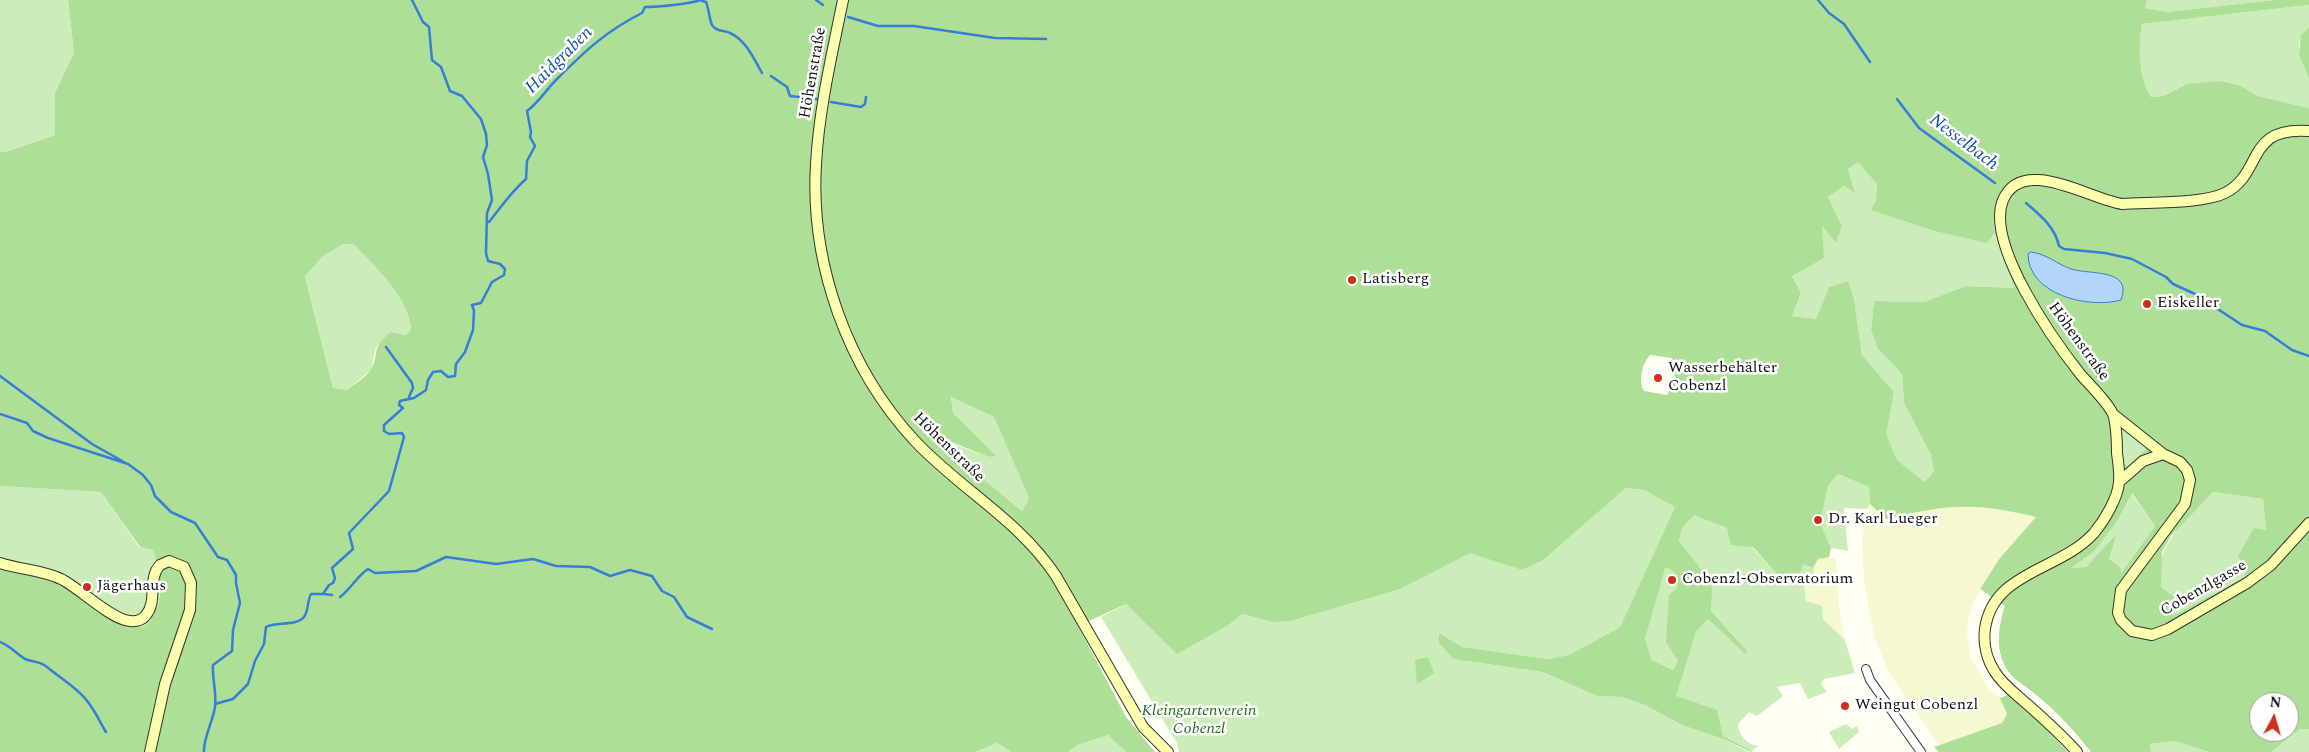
<!DOCTYPE html>
<html>
<head>
<meta charset="utf-8">
<style>
  body { margin:0 }
  #map { position:relative; width:2309px; height:752px; overflow:hidden; background:#fffef3; font-family:Spectral,serif }
  canvas { display:block }
  .north { position:absolute; left:2249px; top:692px; width:50px; height:50px; box-sizing:border-box; background:#fff; border:1px solid #9f9f9f; border-radius:50%; rotate:6deg; font-size:14px; font-weight:700; line-height:20px; text-align:center; color:#101010 }
  .north::after { content:''; display:block; margin:auto; width:18px; height:22px; background:#cb2f1d; clip-path:polygon(50% 0,100% 100%,50% 72%,0 100%) }
</style>
</head>
<body>
<div id="map">
<canvas width="2309" height="752"></canvas>
<div class="north">N</div>
</div>
<script>
const ctx = document.querySelector('canvas').getContext('2d');
ctx.lineJoin = 'round';
function paint(path, color) {
  ctx.fillStyle = color;
  ctx.fill(path, 'evenodd');
}
function stroke(path, color, width, dash) {
  ctx.strokeStyle = color;
  ctx.lineWidth = width;
  ctx.lineCap = dash ? 'butt' : 'round';
  ctx.setLineDash(dash || []);
  ctx.stroke(path);
}
function write(font, color, halo, rows, align = 'center') {
  ctx.font = font + ' Spectral,serif';
  ctx.lineWidth = 5;
  ctx.setLineDash([]);
  ctx.textBaseline = 'middle';
  ctx.strokeStyle = halo;
  ctx.fillStyle = color;
  for (const [text, x, y, turn = 0] of rows) {
    ctx.save();
    ctx.translate(x, y);
    ctx.rotate((+turn || 0) * Math.PI / 180);
    ctx.textAlign = isNaN(turn) ? turn : align;
    if (halo) ctx.strokeText(text, 0, 0);
    ctx.fillText(text, 0, 0);
    ctx.restore();
  }
}
const farmland = new Path2D(`
  M 1870,504 L 1887,519 L 1937,507 L 1967,505 L 2012,511 L 2036,517 L 2000,558 L 1980,589 L 1973,604 L 1968,620 L 1967,635 L 1971,659 L 1989,689 L 2000,698 L 2007,714 L 2002,723 L 1939,745 L 1888,671 L 1874,636 L 1864,579 L 1862,539 Z
  M 1824,556 L 1836,559 L 1840,618 L 1845,640 L 1832,630 L 1828,622 L 1806,602 L 1803,585 L 1815,577 L 1813,568 L 1818,559 Z`);
const green = new Path2D(`
  M 0,0 L 68,0 L 74,53 L 55,91 L 55,135 L 6,152 L 0,151 Z
  M 2147,0 L 2275,0 L 2167,12 L 2145,8 Z
  M 2309,5 L 2309,27 C 2290,45 2303,57 2309,77 C 2309,86 2309,99 2309,108 L 2258,96 L 2241,86 L 2187,84 L 2163,96 L 2151,97 C 2139,79 2138,45 2142,24 Z
  M 1858,161 L 1877,184 L 1876,201 L 1872,210 L 1995,231 L 2014,288 L 1966,286 L 1924,302 L 1874,301 L 1871,330 L 1878,349 L 1902,374 L 1904,403 L 1931,455 L 1934,471 L 1925,482 L 1897,460 L 1885,433 L 1894,392 L 1862,355 L 1854,299 L 1848,281 L 1829,287 L 1816,319 L 1792,316 L 1801,293 L 1792,276 L 1821,225 L 1836,243 L 1842,226 L 1828,197 L 1844,186 L 1855,193 L 1848,169 Z
  M 343,244 L 353,244 C 374,265 409,298 411,329 L 406,335 L 391,332 L 376,347 L 371,370 L 347,390 L 333,388 L 305,275 L 322,257 Z
  M 951,397 L 994,417 L 1029,498 L 1022,511 L 926,431 L 952,444 L 989,457 L 995,456 L 953,413 Z
  M 2121,430 L 2123,430 L 2147,448 L 2127,466 L 2124,464 Z
  M 1838,474 L 1869,487 L 1870,504 L 1867,509 L 1844,508 L 1848,551 L 1831,548 L 1820,523 L 1828,486 Z
  M 0,486 L 101,492 L 139,547 L 153,550 C 160,579 167,603 144,627 L 126,626 L 115,621 L 44,578 L 0,568 Z
  M 1626,488 L 1644,490 L 1675,507 L 1620,627 L 1569,655 L 1548,659 L 1462,647 L 1439,633 L 1438,642 L 1453,659 L 1543,672 L 1597,696 L 1622,697 L 1645,705 L 1682,725 L 1726,740 L 1748,752 L 1179,752 L 1177,743 L 1101,617 L 1126,604 L 1230,624 L 1242,614 L 1272,622 L 1400,589 L 1470,552 L 1522,570 L 1542,561 Z
  M 2213,492 L 2263,499 L 2266,530 L 2246,576 L 2172,617 C 2169,608 2163,597 2161,588 C 2152,544 2187,520 2213,492 Z
  M 2131,493 L 2155,526 L 2120,574 L 2121,568 L 2109,559 L 2117,535 L 2086,567 L 2070,568 C 2103,545 2113,528 2131,493 Z
  M 1694,514 L 1727,528 L 1752,547 L 1777,574 L 1803,564 L 1813,568 L 1815,577 L 1804,585 L 1806,601 L 1822,606 L 1823,619 L 1845,640 L 1855,673 L 1824,679 L 1821,684 L 1827,692 L 1808,699 L 1800,683 L 1777,687 L 1783,696 L 1757,716 L 1749,712 L 1738,724 C 1738,734 1747,745 1758,746 L 1752,751 L 1723,736 L 1675,696 L 1696,632 L 1708,619 L 1745,654 L 1748,652 L 1711,611 L 1711,588 L 1698,565 L 1679,541 L 1682,527 Z
  M 1664,568 L 1670,569 L 1678,575 L 1678,661 L 1673,670 L 1652,660 L 1645,639 Z
  M 1846,724 L 1852,729 L 1857,726 L 1859,732 L 1839,749 L 1829,732 Z
  M 2300,729 L 2309,729 L 2309,752 L 2271,752 Z
  M 1108,735 L 1126,752 L 1068,752 L 1078,745 Z
  M 2175,741 L 2209,752 L 2151,752 L 2150,744 Z
  M 997,743 L 1011,752 L 975,752 Z`);
const forest = new Path2D(`
  M 68,0 L 2147,0 L 2145,8 L 2167,12 L 2275,0 L 2309,0 L 2309,5 L 2142,24 C 2138,45 2139,79 2151,97 L 2163,96 L 2187,84 L 2220,81 L 2241,86 L 2258,96 L 2309,108 L 2309,729 L 2300,729 L 2271,752 L 2209,752 L 2175,741 L 2150,744 L 2151,752 L 2091,752 C 2076,733 2060,715 2041,699 C 2033,692 2023,685 2014,678 C 1994,658 1997,630 2005,606 L 1980,589 L 2000,558 L 2036,517 C 1975,502 1947,504 1886,519 L 1870,504 L 1869,487 L 1838,474 L 1828,486 L 1820,523 L 1831,548 L 1829,557 L 1818,559 L 1813,568 L 1803,564 L 1799,575 L 1777,574 L 1753,547 L 1731,545 L 1727,528 L 1694,515 L 1682,528 L 1679,541 L 1698,565 L 1712,588 L 1711,611 L 1748,652 L 1745,654 L 1708,619 L 1696,632 L 1676,696 L 1717,710 L 1723,736 L 1752,751 L 1751,752 L 1726,740 L 1682,725 L 1645,705 L 1622,697 L 1597,696 L 1543,672 L 1453,659 L 1438,642 L 1439,633 L 1462,647 L 1548,659 L 1569,655 L 1620,627 L 1675,507 L 1644,490 L 1626,488 L 1542,561 L 1522,570 L 1470,553 L 1400,589 L 1290,621 L 1272,622 L 1242,614 L 1230,624 L 1177,654 L 1126,604 L 1078,626 L 1126,717 L 1155,752 L 1126,752 L 1108,735 L 1078,745 L 1068,752 L 1011,752 L 997,743 L 975,752 L 0,752 L 0,568 C 18,572 39,575 56,583 C 88,600 105,624 144,627 C 167,604 161,579 153,550 L 140,547 L 101,492 L 0,486 L 0,151 L 6,152 L 55,135 L 55,92 L 74,53 ZM 1858,162 L 1877,184 L 1876,201 L 1871,210 L 1935,231 L 1987,243 L 1995,232 L 2014,288 L 1966,286 L 1924,302 L 1874,301 L 1871,330 L 1878,349 L 1902,374 L 1904,403 L 1931,455 L 1934,471 L 1925,482 L 1897,460 L 1886,434 L 1894,392 L 1862,355 L 1854,299 L 1848,281 L 1829,287 L 1816,319 L 1792,316 L 1801,293 L 1792,276 L 1824,258 L 1822,226 L 1836,243 L 1842,226 L 1828,197 L 1844,186 L 1855,193 L 1848,169 ZM 343,244 L 353,244 C 374,265 409,298 411,329 L 406,335 L 391,332 C 369,349 381,352 371,369 C 367,377 354,384 347,390 L 333,388 L 305,276 L 322,257 ZM 1650,355 L 1672,358 C 1678,371 1675,384 1667,395 L 1644,391 C 1638,380 1642,364 1650,355 ZM 951,397 L 994,417 L 1029,498 L 1022,511 L 928,433 L 989,457 L 996,456 L 953,413 ZM 2121,430 L 2123,430 L 2147,448 L 2127,466 L 2124,464 ZM 2213,492 L 2263,499 L 2266,530 L 2254,528 L 2238,556 L 2246,576 L 2173,616 L 2174,597 L 2161,587 L 2162,552 L 2171,536 ZM 2132,493 L 2155,526 L 2121,573 L 2121,568 L 2109,559 L 2117,534 L 2086,567 L 2071,568 L 2093,552 L 2116,523 ZM 1665,568 L 1670,569 L 1678,576 L 1677,588 L 1669,595 L 1666,642 L 1678,661 L 1673,670 L 1652,660 L 1645,639 ZM 2259,702 L 2289,702 L 2289,732 L 2259,732 Z
  M 2309,27 L 2309,78 L 2299,54 L 2301,35 Z
  M 1428,657 L 1434,673 L 1417,684 L 1415,660 Z
  M 2008,695 L 2040,722 L 2068,752 L 1939,752 L 1934,747 L 2002,723 L 2007,714 L 2000,698 Z`);
const water = new Path2D(`
  M 2031,252 C 2047,254 2057,264 2071,269 C 2090,275 2133,268 2121,300 C 2089,309 2028,295 2028,254 Z`);
const stream = new Path2D(`
  M 816,0 L 823,5
  M 1818,0 L 1829,13 L 1844,24 L 1870,62
  M 702,1 L 706,2 C 709,9 709,18 712,25 C 716,32 724,30 730,33 C 746,40 754,59 762,73
  M 848,17 L 878,26 L 914,26 L 995,38 L 1046,39
  M 771,76 L 787,87 L 790,96 L 817,99
  M 1897,99 L 1919,128 L 1995,183
  M 831,102 L 861,107 L 865,104 L 866,97
  M 2026,203 C 2040,215 2055,227 2059,246 L 2064,249 L 2105,253 L 2132,259 L 2166,277 L 2173,284 L 2195,294 L 2242,325 L 2265,331 L 2292,350 L 2309,356
  M 489,222 C 501,207 511,192 526,179 L 527,161 L 535,146 L 530,137 L 531,132 L 527,111 C 539,102 546,90 556,80 C 585,51 606,31 642,13 L 645,7 C 660,7 687,4 701,0
  M 386,347 L 412,383 L 413,388 L 409,397
  M 0,376 L 92,444 L 124,462
  M 0,414 L 27,423 L 33,431 L 48,438 L 128,464 L 143,475 L 151,485 L 155,496 L 171,512 L 195,523 L 218,557 L 227,560 L 236,575 L 236,583 L 240,603 L 233,630 L 232,651 L 213,665 C 212,679 217,693 215,707 C 213,721 203,739 204,752
  M 324,594 L 332,595
  M 340,597 C 351,589 357,576 368,569 L 375,573 L 416,571 L 446,557 L 496,564 L 533,559 L 556,566 L 590,567 L 610,576 L 630,570 L 652,576 L 662,591 L 674,597 L 687,617 L 712,629
  M 0,642 C 10,646 16,653 25,659 C 32,662 40,661 47,667 C 60,678 78,688 88,702 C 95,711 100,722 106,732
  M 215,704 L 233,699 L 248,684 L 255,661 L 264,644 L 266,627 C 276,621 295,627 304,617 C 309,610 307,601 311,594 L 323,594 L 329,585 L 333,583 L 335,578 L 332,568 L 353,549 L 349,533 L 389,491 L 404,437 L 402,433 L 389,434 L 384,431 L 384,425 L 403,408 L 399,405 L 400,401 L 414,398 L 426,390 L 428,380 L 433,372 L 441,371 L 448,377 L 455,376 L 456,364 L 465,352 L 473,330 L 474,311 L 472,305 L 481,303 L 492,282 L 504,275 L 505,269 L 500,264 L 488,261 L 486,253 L 487,213 L 492,200 L 488,174 L 483,157 L 487,145 L 486,134 L 481,119 L 462,96 L 450,91 L 441,67 L 432,60 L 429,27 L 423,22 L 412,0`);
const street = new Path2D(`
  M 1866,669 L 1870,680 L 1921,752`);
const secondary = new Path2D(`
  M 843,0 C 832,54 819,109 816,164 C 810,263 847,368 915,441 C 960,489 1019,520 1056,576 L 1143,727 L 1168,752
  M 2114,415 L 2163,454 L 2180,462 L 2187,470 L 2190,480 L 2185,504 L 2121,590 L 2118,613 L 2121,620 L 2132,631 L 2152,635 L 2168,629 L 2247,583 L 2271,565 L 2309,523
  M 2119,482 L 2143,461 L 2163,454
  M 0,563 C 21,570 44,570 63,580 C 81,590 107,615 125,620 C 132,622 141,622 146,615 C 158,601 147,579 160,565 L 169,561 L 184,567 L 191,583 L 190,610 L 165,684 L 150,752
  M 2077,752 C 2062,735 2044,719 2027,704 C 2016,694 2003,685 1995,672 C 1987,660 1983,644 1985,629 C 1993,571 2060,571 2094,533 C 2104,521 2118,498 2119,482 C 2120,473 2118,462 2117,453 C 2117,443 2116,426 2114,417 C 2112,407 2089,384 2081,375 C 2054,341 1985,244 2003,200 C 2022,155 2089,199 2122,204 C 2148,202 2203,204 2225,193 C 2264,173 2245,126 2309,131`);
const markers = [
  [1352,280,5,"#cb2f1d"],
  [2147,304,5,"#cb2f1d"],
  [1658,378,5,"#cb2f1d"],
  [1818,520,5,"#cb2f1d"],
  [1672,580,5,"#cb2f1d"],
  [87,587,5,"#cb2f1d"],
  [1845,706,5,"#cb2f1d"]
];
const streetNames = [
  ["Höhenstraße",814,73,-80],
  ["Höhenstraße",2078,342,54],
  ["Höhenstraße",948,448,44],
  ["Cobenzlgasse",2204,589,-30]
];
const poiNames = [
  ["Latisberg",1362,280],
  ["Eiskeller",2157,304],
  ["Wasserbehälter",1668,369],
  ["Cobenzl",1668,387],
  ["Dr. Karl Lueger",1828,520],
  ["Cobenzl-Observatorium",1682,580],
  ["Jägerhaus",97,587],
  ["Weingut Cobenzl",1855,706]
];
const parkNames = [
  ["Kleingartenverein",1199,712],
  ["Cobenzl",1199,730]
];
const waterNames = [
  ["Haidgraben",560,61,-45],
  ["Nesselbach",1963,143,37]
];
paint(farmland, '#f5f8d1');
paint(green, '#ccedb9');
paint(forest, '#addf97');
paint(water, '#b4d5fa');
stroke(water, '#367ed7', 1);
stroke(stream, '#367ed7', 2.5);
stroke(street, '#434343', 10);
stroke(secondary, '#323232', 12);
stroke(street, '#fff', 8);
stroke(secondary, '#fcffae', 10);
for (const [x, y, r, color] of markers) {
  const dot = new Path2D();
  dot.arc(x, y, r, 0, 2 * Math.PI);
  ctx.fillStyle = color;
  ctx.fill(dot);
  stroke(dot, '#fff', 2);
}
write('16px', '#101010', '#fff', streetNames);
write('16px', '#101010', '#fff', poiNames, 'left');
write('italic 16px', '#1f6e1a', '#fff', parkNames);
write('italic 18px', '#0f50ad', '#fff', waterNames);
</script>
</body>
</html>
